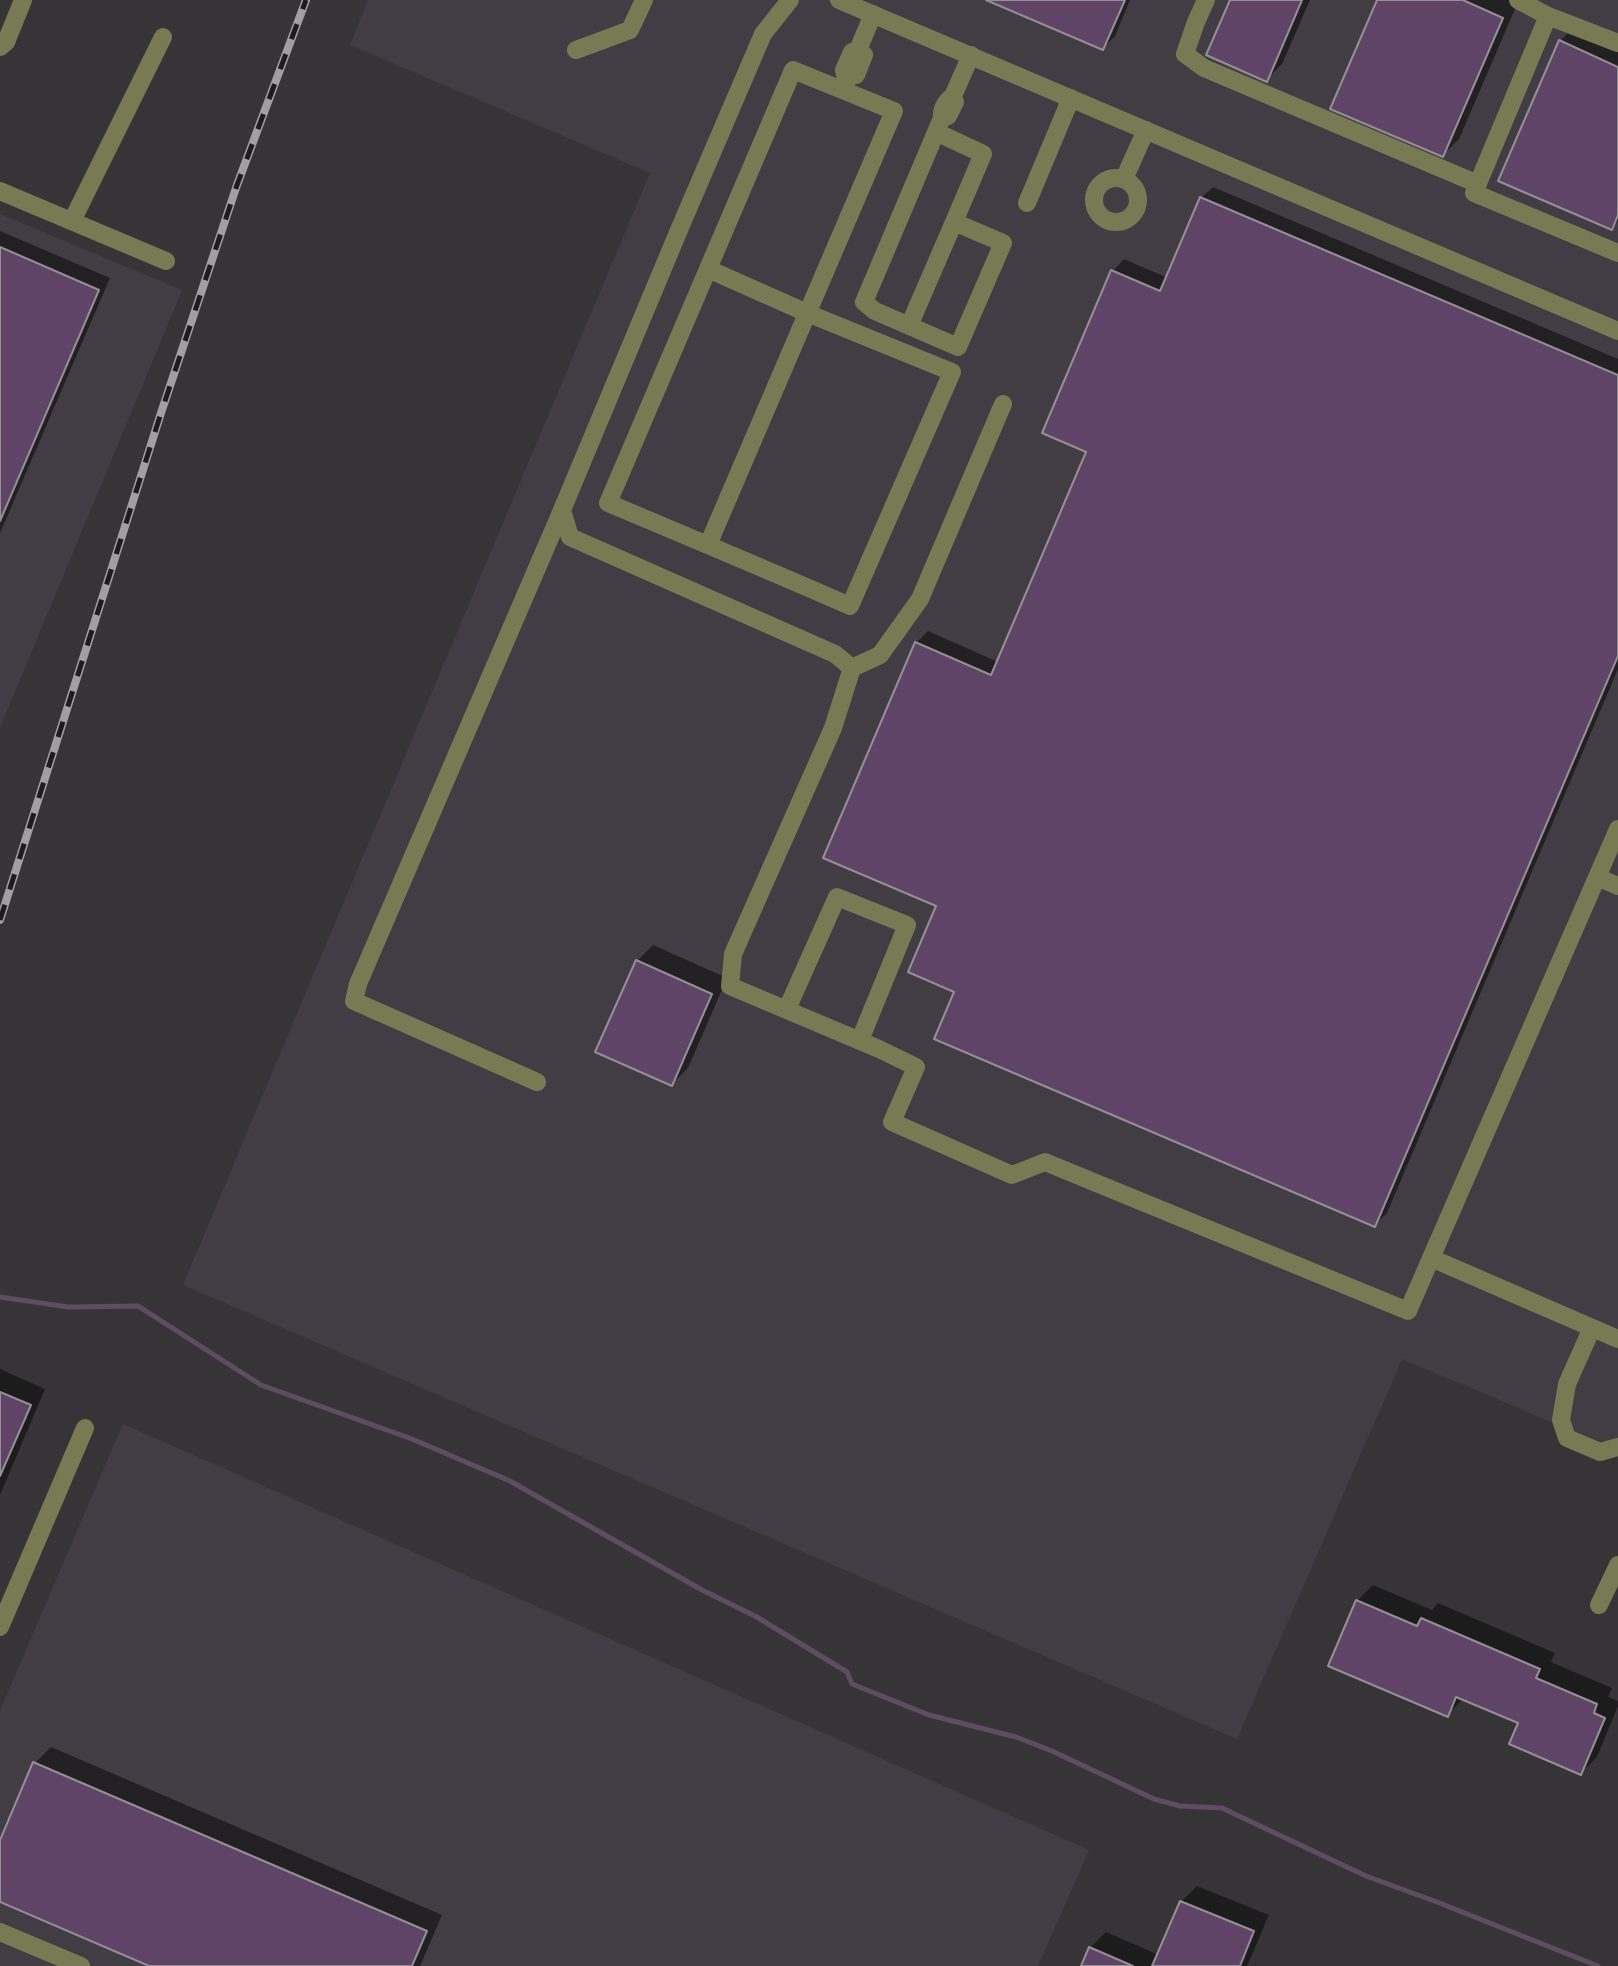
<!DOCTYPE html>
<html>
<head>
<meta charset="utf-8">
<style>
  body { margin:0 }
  canvas { display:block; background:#363437 }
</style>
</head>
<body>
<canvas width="1618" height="1966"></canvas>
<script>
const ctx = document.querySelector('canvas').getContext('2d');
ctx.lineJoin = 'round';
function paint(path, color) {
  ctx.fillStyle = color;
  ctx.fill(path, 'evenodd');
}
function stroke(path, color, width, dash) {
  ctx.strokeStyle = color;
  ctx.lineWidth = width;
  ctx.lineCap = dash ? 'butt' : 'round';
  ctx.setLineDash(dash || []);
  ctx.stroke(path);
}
const built = new Path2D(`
  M 368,0 L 1618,0 L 1618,1450 L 1402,1359 L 1237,1739 L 183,1285 L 650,173 L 350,45 Z
  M 0,214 L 182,290 L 0,728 Z
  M 123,1424 L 1089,1850 L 1038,1966 L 0,1966 L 0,1711 Z`);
const shadow = new Path2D(`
  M 990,0 L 1130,0 L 1115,36 L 1103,48 Z
  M 1232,0 L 1310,0 L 1282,64 L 1266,80 Z
  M 1379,0 L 1515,0 L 1518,2 L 1459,139 L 1443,155 Z
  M 1576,25 L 1618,44 L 1618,221 L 1611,228 L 1560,41 Z
  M 1213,187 L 1618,359 L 1618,669 L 1387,1213 L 1375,1225 L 956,991 L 938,905 L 916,643 L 928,631 L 998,662 L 1088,451 L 1113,271 L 1124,259 L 1168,278 L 1201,198 Z
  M 0,231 L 110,278 L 0,533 Z
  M 653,945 L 727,978 L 688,1068 L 672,1084 L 637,961 Z
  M 0,1369 L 45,1389 L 0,1495 Z
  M 1373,1585 L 1432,1610 L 1438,1603 L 1555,1653 L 1551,1662 L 1612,1688 L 1608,1697 L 1618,1701 L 1618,1706 L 1597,1757 L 1581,1773 L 1520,1722 L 1464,1698 L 1447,1715 L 1357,1601 Z
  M 51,1747 L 442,1915 L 420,1966 L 154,1966 L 0,1900 L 0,1845 L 35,1763 Z
  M 1197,1886 L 1269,1915 L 1247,1966 L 1083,1966 L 1090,1948 L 1106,1932 L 1159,1955 L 1181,1902 Z`);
const stream = new Path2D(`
  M 0,1297 L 68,1307 L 138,1306 L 261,1385 L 412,1439 L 510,1481 L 702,1590 L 755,1616 L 847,1672 L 852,1684 L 929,1715 L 1016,1737 L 1052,1751 L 1154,1799 L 1180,1806 L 1222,1808 L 1366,1876 L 1437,1902 L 1598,1966`);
const building = new Path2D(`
  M 986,0 L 1125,0 L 1103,50 Z
  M 1230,0 L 1302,0 L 1267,82 L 1206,55 Z
  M 1377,0 L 1463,0 L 1503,18 L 1443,157 L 1330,109 Z
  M 1559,40 L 1618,67 L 1618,215 L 1612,230 L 1498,181 Z
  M 1200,197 L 1618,375 L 1618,656 L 1375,1227 L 934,1039 L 954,992 L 908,972 L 936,906 L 823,858 L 915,642 L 991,675 L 1086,452 L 1042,433 L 1111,270 L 1160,291 Z
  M 0,247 L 99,290 L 0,521 Z
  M 636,960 L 712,994 L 672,1086 L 595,1052 Z
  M 0,1392 L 31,1405 L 0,1476 Z
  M 1356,1600 L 1417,1626 L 1421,1618 L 1540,1669 L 1536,1678 L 1597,1704 L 1594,1713 L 1605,1718 L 1581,1775 L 1509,1744 L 1518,1723 L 1456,1697 L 1448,1717 L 1328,1666 Z
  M 33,1762 L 427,1931 L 412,1966 L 149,1966 L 0,1902 L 0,1840 Z
  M 1180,1901 L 1254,1931 L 1240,1966 L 1152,1966 Z
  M 1089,1947 L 1133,1966 L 1081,1966 Z`);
const minor = new Path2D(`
  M 790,0 L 763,34 L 679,230 L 562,510 L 570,537 L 835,654 L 852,668 L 833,728 L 733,954 L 730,986 L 879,1049 L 916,1067 L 892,1122 L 1012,1175 L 1045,1162 L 1408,1311 L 1431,1258
  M 839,0 L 1618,331
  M 1206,0 L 1196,22 L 1185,54 L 1204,68 L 1478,184
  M 1518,0 L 1548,16 L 1474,193 L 1618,253
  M 1548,16 L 1618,43
  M 0,47 L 6,42 L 23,0
  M 576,50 L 630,30 L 644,0
  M 858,50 L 873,14
  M 841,89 L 846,78 L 844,70 L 852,52 L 858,50 L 864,55 L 856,75 L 846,78
  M 953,96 L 955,102 L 948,116 L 942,118 C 941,109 946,101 953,96 L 971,55
  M 936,132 L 983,154 L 954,222
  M1094 200a22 22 0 1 1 44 0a22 22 0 1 1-44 0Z
  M 1124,179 L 1146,130
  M 0,191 L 166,261
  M 1027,203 L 1071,98
  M 72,221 L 163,37
  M 909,326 L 954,222 L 1003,243 L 958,347 L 875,311 L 864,302 L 942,118
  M 708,545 L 894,111 L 793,70 L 608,503 C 689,537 770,571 850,606 L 952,372 L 807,313 L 708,269
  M 852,668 L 880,655 L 920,599 L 1003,404
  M 1618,829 L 1431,1258 L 1618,1339
  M 1597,877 L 1618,886
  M 787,1009 L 837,897 L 907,925 L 860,1040
  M 537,1082 L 354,1001 L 358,984 L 562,510
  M 1592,1328 L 1567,1384 L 1561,1420 L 1567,1438 L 1600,1452 L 1618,1447
  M 1599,1605 L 1618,1565
  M 0,1627 L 85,1428
  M 0,1932 L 81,1966`);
const rail = new Path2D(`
  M 0,920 L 161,413 L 237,185 L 306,0`);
paint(built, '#423c44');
paint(shadow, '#0007');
stroke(stream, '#5f4c63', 5);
paint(building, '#604467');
stroke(building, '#939094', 2);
stroke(minor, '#787a53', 18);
stroke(rail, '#a19fa1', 8);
stroke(rail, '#1d1c1d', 5, [16]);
</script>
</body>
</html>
